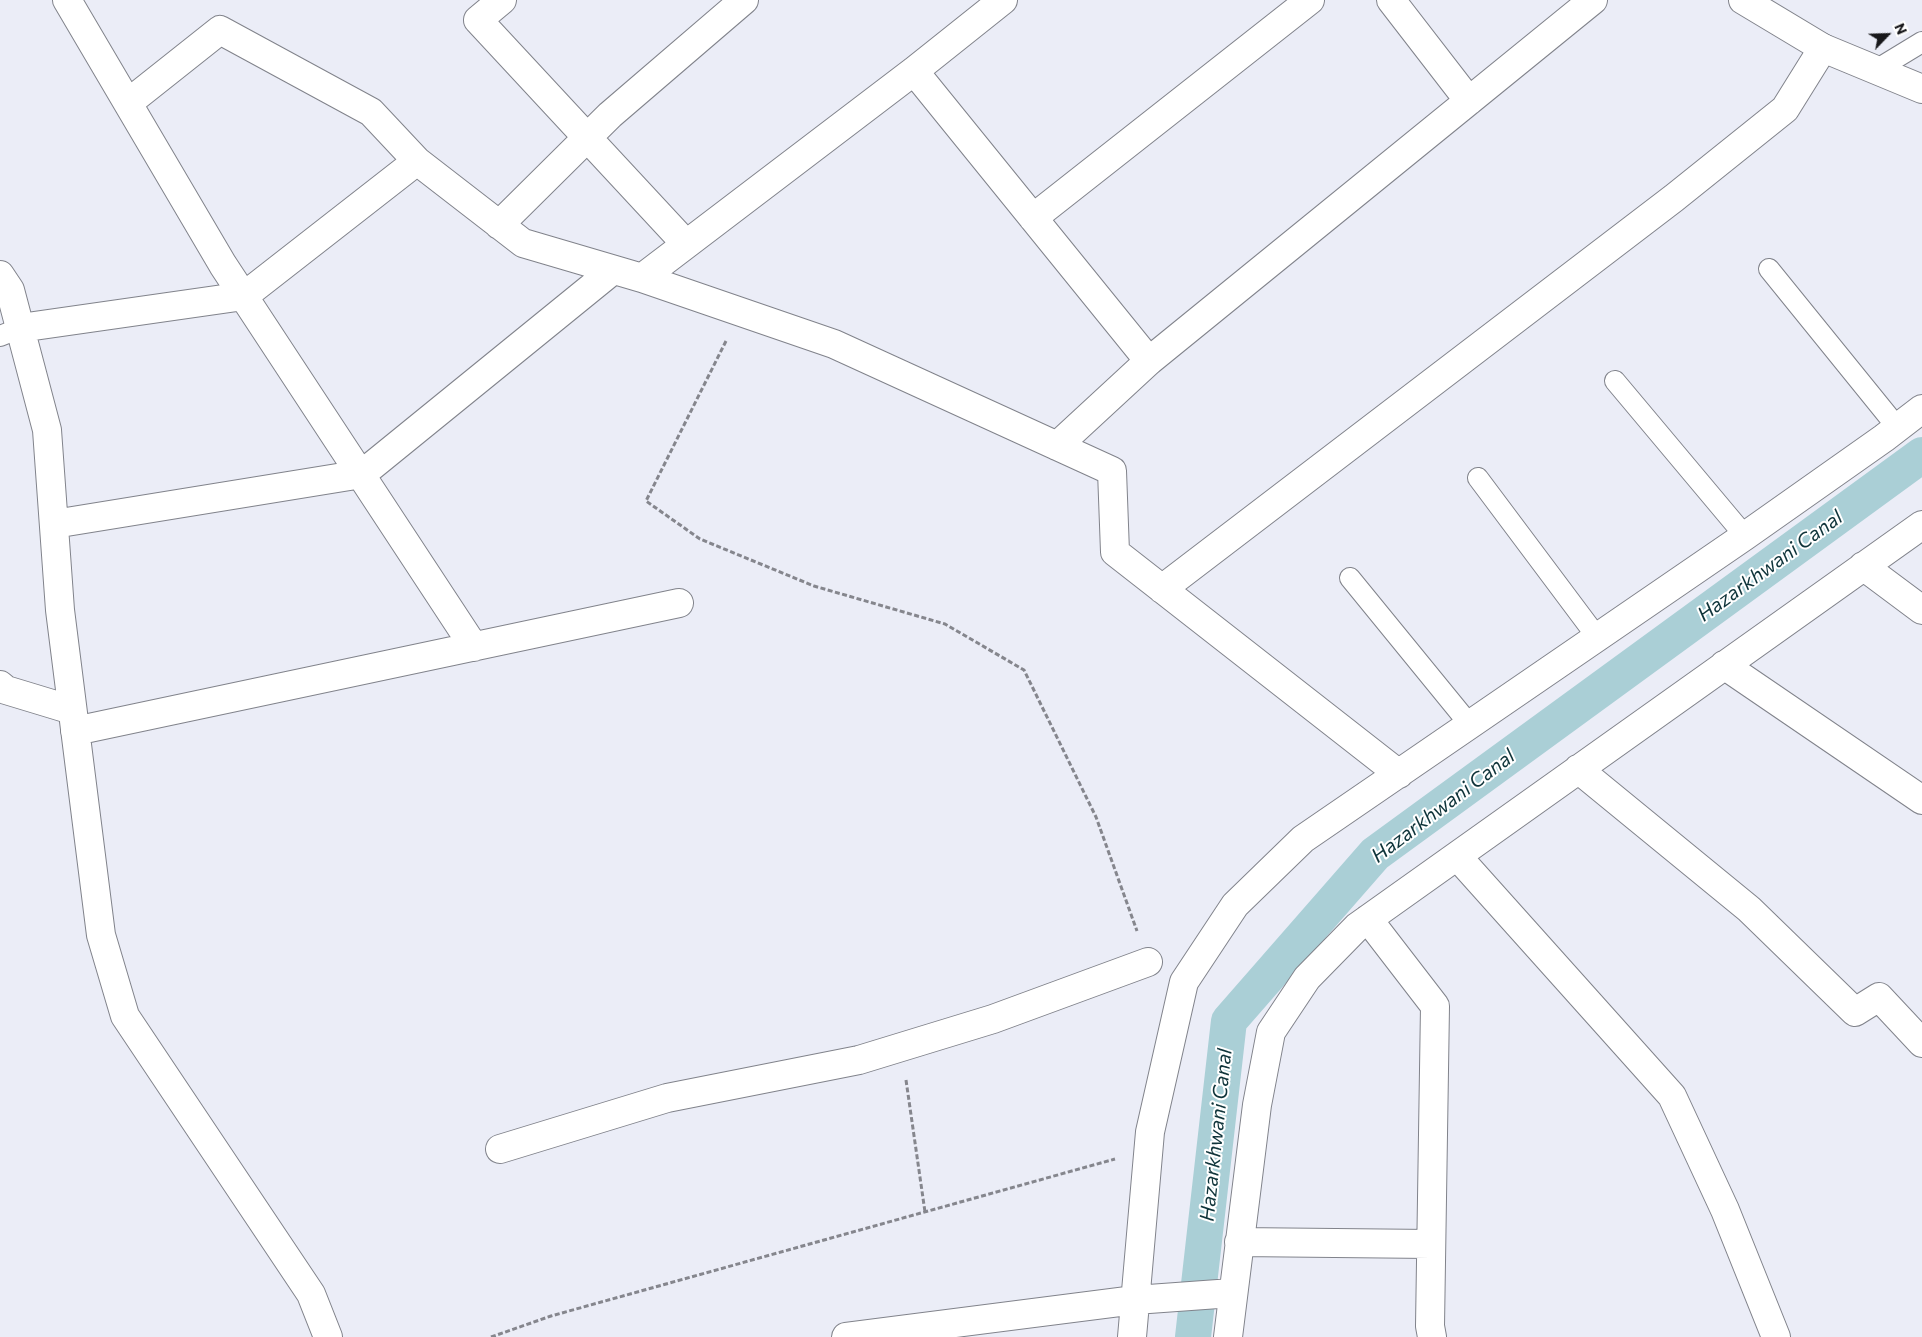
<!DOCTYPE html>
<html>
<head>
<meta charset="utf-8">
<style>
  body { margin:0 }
  #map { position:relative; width:1922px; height:1337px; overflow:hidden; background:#ebedf7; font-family:Commissioner,sans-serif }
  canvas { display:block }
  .north { position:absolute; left:1862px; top:10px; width:50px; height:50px; -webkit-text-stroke:4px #fff; paint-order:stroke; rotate:66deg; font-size:14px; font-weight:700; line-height:20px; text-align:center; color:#18181b }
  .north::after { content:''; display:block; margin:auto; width:18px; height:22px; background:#18181b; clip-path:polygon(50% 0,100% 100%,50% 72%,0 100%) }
</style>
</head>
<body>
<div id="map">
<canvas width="1922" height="1337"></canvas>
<div class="north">N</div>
</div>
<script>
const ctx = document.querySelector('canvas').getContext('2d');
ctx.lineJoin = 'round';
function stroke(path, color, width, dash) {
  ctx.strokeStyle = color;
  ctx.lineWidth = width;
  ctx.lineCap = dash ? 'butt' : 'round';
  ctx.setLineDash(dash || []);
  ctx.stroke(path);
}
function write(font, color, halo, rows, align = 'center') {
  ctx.font = font + ' Commissioner,sans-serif';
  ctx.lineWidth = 4;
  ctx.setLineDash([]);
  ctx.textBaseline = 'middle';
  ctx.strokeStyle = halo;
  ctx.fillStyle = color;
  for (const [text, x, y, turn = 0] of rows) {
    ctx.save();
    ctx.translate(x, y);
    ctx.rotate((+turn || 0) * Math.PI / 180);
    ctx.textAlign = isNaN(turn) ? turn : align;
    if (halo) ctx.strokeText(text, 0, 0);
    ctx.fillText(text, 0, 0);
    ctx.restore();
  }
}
const canal = new Path2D(`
  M 1193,1337 L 1229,1021 L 1375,854 L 1922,455`);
const path = new Path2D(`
  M 726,341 L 646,501 L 700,539 L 814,586 L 945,624 L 1024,670 L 1096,817 L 1137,931
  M 906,1080 L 925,1212
  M 491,1337 L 551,1316 L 1115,1159`);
const service = new Path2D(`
  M 1876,70 L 1922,42
  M 1769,269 L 1897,427
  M 0,336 L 20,328
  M 1615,381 L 1745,536
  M 1478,478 L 1597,637
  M 1350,578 L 1470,725`);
const minor = new Path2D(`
  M 67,0 L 223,265 L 474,647
  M 502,0 L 478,20 L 686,244
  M 1391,0 L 1469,101
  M 914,71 L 1149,361
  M 128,103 L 220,30 L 371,112 L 417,161 L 523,243 L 642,278 L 834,344 L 1112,471 L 1115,552 L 1399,774
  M 1033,218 L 1310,0
  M 499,225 L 610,115 L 744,0
  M 0,275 L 10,290 L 47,430 L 60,610 L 101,935 L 125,1016 L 311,1294 L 328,1337
  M 642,278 L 914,71 L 1003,0
  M 20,328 L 244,296 L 417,161
  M 1057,446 L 1149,361 L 1593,0
  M 54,524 L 362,474 L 613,270
  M 1863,566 L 1922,610
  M 1162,589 L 1674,198 L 1785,109 L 1823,48
  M 1724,665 L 1922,800
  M 0,685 L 6,690 L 72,710
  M 75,731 L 679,603
  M 1578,769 L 1749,909 L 1855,1012 L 1879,997 L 1922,1043
  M 1457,856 L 1672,1096 L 1725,1210 L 1776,1337
  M 1368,919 L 1435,1006 L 1430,1326 L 1432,1337
  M 500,1149 L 667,1098 L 859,1060 L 993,1019 L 1148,962
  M 1239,1242 L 1431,1244
  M 846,1337 L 1135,1300 L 1232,1293
  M 1132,1337 L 1150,1132 L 1184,982 L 1235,905 L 1303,839 L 1745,536 L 1884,438 L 1922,409
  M 1228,1337 L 1257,1105 L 1271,1032 L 1307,978 L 1357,927 L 1922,525`);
const tertiary = new Path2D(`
  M 1743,0 L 1823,48 L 1922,89`);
const waterNames = [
  ["Hazarkhwani Canal",1770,566,-36],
  ["Hazarkhwani Canal",1443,806,-37],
  ["Hazarkhwani Canal",1216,1135,-84]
];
stroke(canal, '#aacfd6', 36);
stroke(service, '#81838b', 22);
stroke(minor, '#81838b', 30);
stroke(tertiary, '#81838b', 30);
stroke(path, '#85868d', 3, [5, 2.5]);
stroke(service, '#fff', 20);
stroke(minor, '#fff', 28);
stroke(tertiary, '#fff', 28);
write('italic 20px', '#0f343a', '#fff', waterNames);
</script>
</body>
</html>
